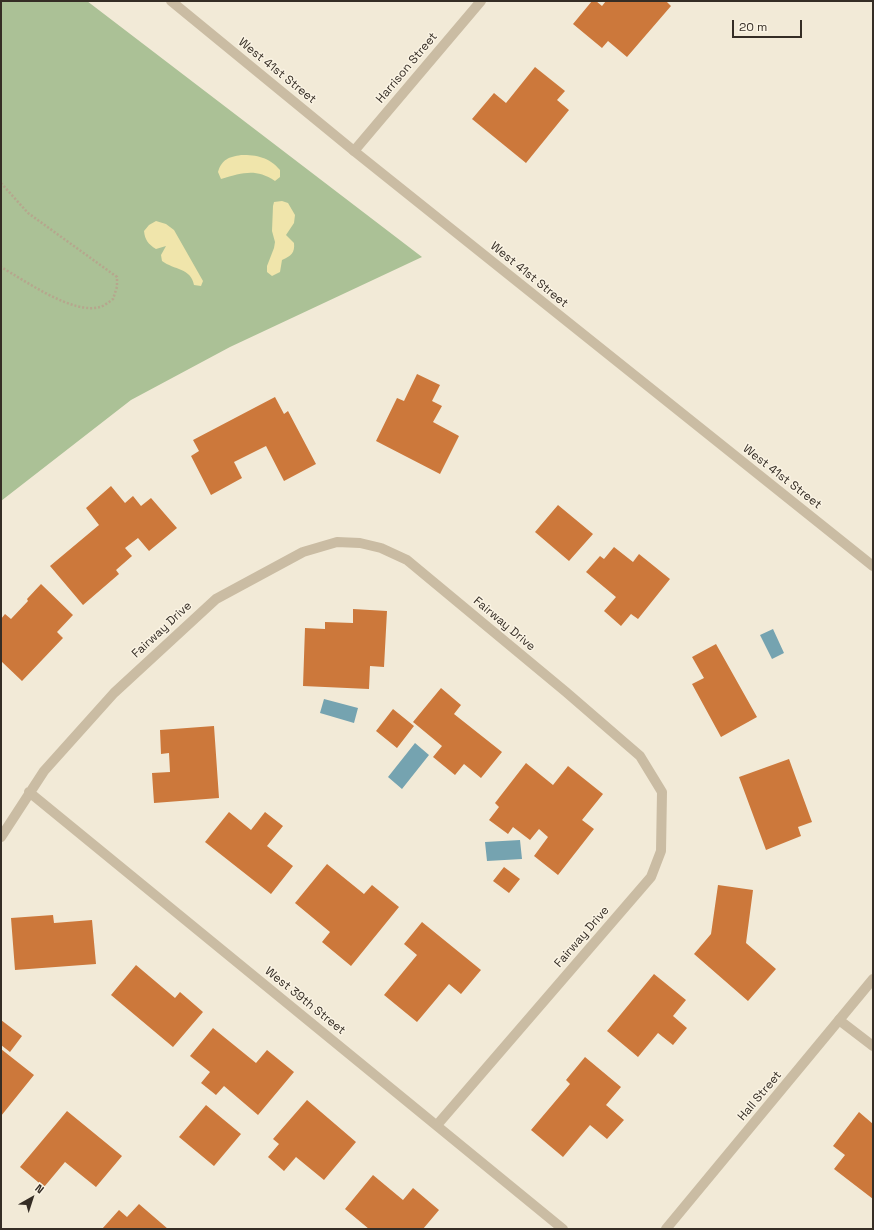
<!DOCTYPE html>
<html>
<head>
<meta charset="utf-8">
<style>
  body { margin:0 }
  #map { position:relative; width:874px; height:1230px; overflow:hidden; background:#f2ead7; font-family:"Space Grotesk",sans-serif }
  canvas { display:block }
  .frame { position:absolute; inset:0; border:2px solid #352d25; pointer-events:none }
  .north { position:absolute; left:12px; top:1178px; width:40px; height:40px; -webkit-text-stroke:3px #faf3e3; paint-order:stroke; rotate:39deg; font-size:11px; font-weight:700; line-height:16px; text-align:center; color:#352d25 }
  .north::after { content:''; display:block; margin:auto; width:14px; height:18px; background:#352d25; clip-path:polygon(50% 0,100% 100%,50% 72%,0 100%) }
  .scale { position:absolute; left:732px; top:20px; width:70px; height:18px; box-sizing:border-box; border:2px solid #352d25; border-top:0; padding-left:5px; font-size:12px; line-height:14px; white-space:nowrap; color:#352d25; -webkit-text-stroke:3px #faf3e3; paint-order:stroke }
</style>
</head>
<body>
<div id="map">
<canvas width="874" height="1230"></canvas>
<div class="frame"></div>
<div class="north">N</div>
<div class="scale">20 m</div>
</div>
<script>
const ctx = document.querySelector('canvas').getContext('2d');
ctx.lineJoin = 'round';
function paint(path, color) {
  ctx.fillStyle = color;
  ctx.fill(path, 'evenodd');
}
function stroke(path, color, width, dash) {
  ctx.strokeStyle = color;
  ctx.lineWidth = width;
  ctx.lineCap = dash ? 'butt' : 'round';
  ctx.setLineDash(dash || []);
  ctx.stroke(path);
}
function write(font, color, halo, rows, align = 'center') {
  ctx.font = font + ' "Space Grotesk",sans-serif';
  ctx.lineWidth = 3;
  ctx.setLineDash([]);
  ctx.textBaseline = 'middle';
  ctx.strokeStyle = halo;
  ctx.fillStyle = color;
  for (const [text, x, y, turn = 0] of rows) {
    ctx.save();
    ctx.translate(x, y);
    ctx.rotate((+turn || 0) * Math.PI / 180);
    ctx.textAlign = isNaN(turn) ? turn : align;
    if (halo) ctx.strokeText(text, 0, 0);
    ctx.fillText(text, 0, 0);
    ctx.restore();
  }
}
const green = new Path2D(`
  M 1,1 L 87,1 L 422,257 L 230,347 L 131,400 L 1,501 Z`);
const sand = new Path2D(`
  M 241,155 C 257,155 269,157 280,170 L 280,177 L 275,181 C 255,168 243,173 221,179 L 218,172 C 222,159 229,157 241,155 Z
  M 282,201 L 288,203 L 295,215 L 294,223 L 286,235 L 294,243 C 295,253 291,256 282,260 L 280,272 L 272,276 L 267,272 L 267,266 L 274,248 L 275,242 L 272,231 L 273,206 L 274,202 Z
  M 156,221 L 166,224 L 174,230 L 203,281 L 201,286 L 194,285 C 191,268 174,270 162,261 L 161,255 L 166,246 L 156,249 C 148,244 145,240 144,231 L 149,225 Z`);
const water = new Path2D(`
  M 773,629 L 784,653 L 772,659 L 760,635 Z
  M 324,699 L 358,708 L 354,723 L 320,713 Z
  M 415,743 L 429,755 L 402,789 L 388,777 Z
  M 520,840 L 522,859 L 487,861 L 485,842 Z`);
const building = new Path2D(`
  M 592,1 L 596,1 L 602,6 L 606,1 L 666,1 L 671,6 L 627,57 L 608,41 L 602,48 L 573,24 Z
  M 535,67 L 565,91 L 557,100 L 569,110 L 526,163 L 472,119 L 494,93 L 506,103 Z
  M 417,374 L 440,385 L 432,401 L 442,406 L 433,422 L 459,436 L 440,474 L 376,441 L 397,398 L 404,401 Z
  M 275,397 L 284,414 L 288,411 L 316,464 L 284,481 L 266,446 L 234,462 L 242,478 L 211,495 L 191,456 L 199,451 L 193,440 Z
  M 111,486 L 125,503 L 133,496 L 141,506 L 151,498 L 177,528 L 149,551 L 138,538 L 125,548 L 132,556 L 116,570 L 119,574 L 83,605 L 50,566 L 99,525 L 86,508 Z
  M 558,505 L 593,534 L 569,561 L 535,532 Z
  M 614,547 L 633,562 L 639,554 L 670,579 L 638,619 L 631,614 L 621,626 L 604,611 L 616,597 L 586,572 L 600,556 L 604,559 Z
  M 41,584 L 73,615 L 57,632 L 63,638 L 22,681 L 1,661 L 1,619 L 5,614 L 11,619 L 28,601 L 27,599 Z
  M 353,609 L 387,611 L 384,667 L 370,666 L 369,689 L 303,686 L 305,628 L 325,629 L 325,622 L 353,623 Z
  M 716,644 L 757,717 L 721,737 L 692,684 L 704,678 L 692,657 Z
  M 441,688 L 461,705 L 454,714 L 502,752 L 481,778 L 464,764 L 455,775 L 433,757 L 442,746 L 413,722 Z
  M 393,709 L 414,726 L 397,748 L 376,731 Z
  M 214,726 L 219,798 L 154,803 L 152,773 L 170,772 L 169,753 L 161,754 L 160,730 Z
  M 789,759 L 812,822 L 798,827 L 801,836 L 766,850 L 739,777 Z
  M 526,763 L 553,785 L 568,766 L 603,794 L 582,820 L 594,829 L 558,875 L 534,856 L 548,837 L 539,829 L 530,840 L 513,827 L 508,834 L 489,820 L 499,807 L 495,803 Z
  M 229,812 L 251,830 L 265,812 L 283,826 L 267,846 L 293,866 L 271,894 L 205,842 Z
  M 327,864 L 364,894 L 372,885 L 399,907 L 351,966 L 322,942 L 330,932 L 295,903 Z
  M 504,867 L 520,879 L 509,893 L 493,881 Z
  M 718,885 L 753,890 L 746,943 L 776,969 L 748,1001 L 694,954 L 711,934 Z
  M 53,915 L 54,923 L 92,920 L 96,964 L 15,970 L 11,918 Z
  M 422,922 L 481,970 L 461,994 L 449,984 L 417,1022 L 384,995 L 417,955 L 404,944 Z
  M 136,965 L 175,998 L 180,992 L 203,1012 L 173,1047 L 111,995 Z
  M 654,974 L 686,1000 L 673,1016 L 687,1028 L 673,1045 L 658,1033 L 638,1057 L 607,1031 Z
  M 1,1020 L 22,1036 L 10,1052 L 1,1045 Z
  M 213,1028 L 256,1063 L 267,1050 L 294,1072 L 258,1115 L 224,1086 L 216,1095 L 201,1083 L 210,1072 L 190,1056 Z
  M 1,1049 L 34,1075 L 1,1116 Z
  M 585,1057 L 621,1087 L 606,1105 L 624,1120 L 607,1139 L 590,1125 L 563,1157 L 531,1130 L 570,1084 L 566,1080 Z
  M 307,1100 L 356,1142 L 324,1180 L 296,1157 L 284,1171 L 268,1157 L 279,1144 L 273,1139 Z
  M 206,1105 L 241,1134 L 214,1166 L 179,1137 Z
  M 67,1111 L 122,1156 L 96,1187 L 65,1162 L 44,1187 L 20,1167 Z
  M 859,1112 L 873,1124 L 873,1199 L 834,1169 L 845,1155 L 833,1146 Z
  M 373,1175 L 403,1200 L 413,1188 L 439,1210 L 423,1229 L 369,1229 L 345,1209 Z
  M 139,1204 L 168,1229 L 102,1229 L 119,1210 L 127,1217 Z`);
const path = new Path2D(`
  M 1,183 L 28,213 L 117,277 L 117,287 L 113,299 C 109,302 104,306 100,307 C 73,315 24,280 1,267`);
const minor = new Path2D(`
  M 354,151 L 481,1
  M 29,792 L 563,1229
  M 1,837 L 44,771 L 114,693 L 216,599 L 303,552 L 337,542 L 360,543 L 381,548 L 407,560 L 566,692 L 640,756 L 662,792 L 661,851 L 651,877 L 437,1125
  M 839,1020 L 873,1046`);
const tertiary = new Path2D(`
  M 171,1 L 354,151 L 873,566
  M 666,1229 L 873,979`);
const streetNames = [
  ["Harrison Street",407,68,-50],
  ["West 41st Street",277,71,39],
  ["West 41st Street",529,275,39],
  ["West 41st Street",782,477,38],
  ["Fairway Drive",504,624,40],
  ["Fairway Drive",162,630,-43],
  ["Fairway Drive",582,937,-49],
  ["West 39th Street",305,1001,39],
  ["Hall Street",760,1096,-50]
];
paint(green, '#abc196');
paint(sand, '#f0e5ab');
paint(water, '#75a3b0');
paint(building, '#cc783b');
stroke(path, '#b6a68d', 2.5, [2, 2]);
stroke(minor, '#cabca3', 10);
stroke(tertiary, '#cabca3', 10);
write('12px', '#352d25', '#faf3e3', streetNames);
</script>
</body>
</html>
